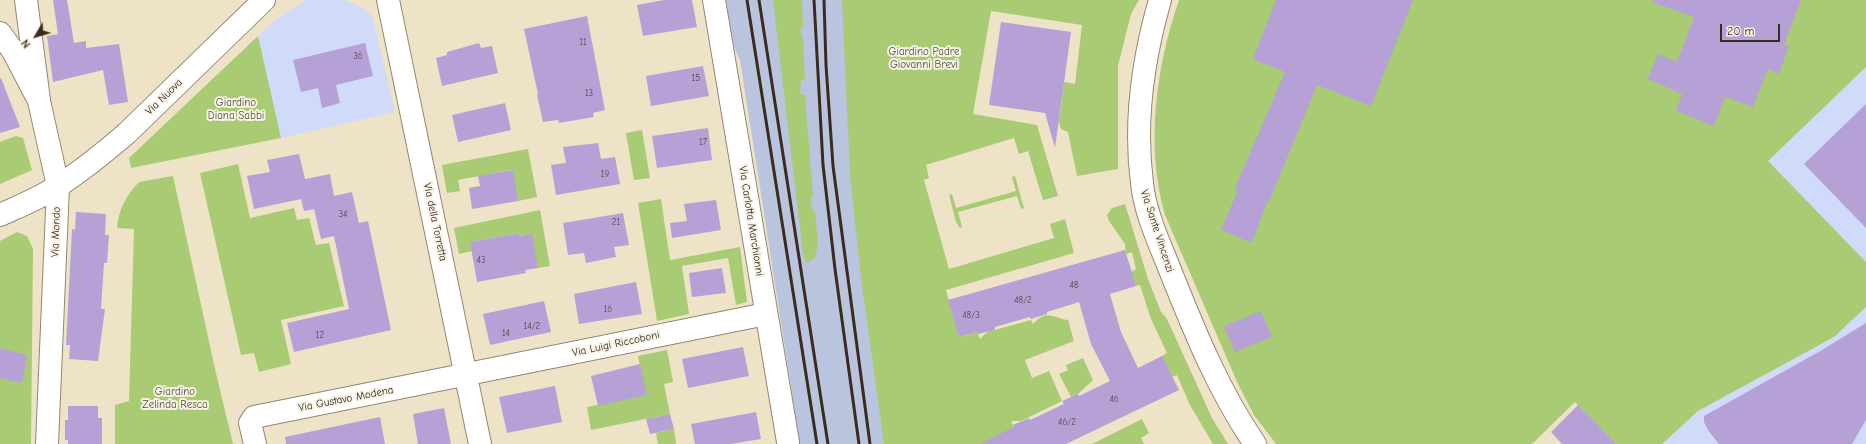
<!DOCTYPE html>
<html>
<head>
<meta charset="utf-8">
<style>
  body { margin:0 }
  #map { position:relative; width:1866px; height:444px; overflow:hidden; background:#eee3c7; font-family:"Comic Neue",sans-serif }
  canvas { display:block }
  .north { position:absolute; left:16px; top:16px; width:40px; height:40px; -webkit-text-stroke:3px #f7f3e8; paint-order:stroke; rotate:232deg; font-size:11px; font-weight:700; line-height:16px; text-align:center; color:#3b2a1e }
  .north::after { content:''; display:block; margin:auto; width:14px; height:18px; background:#3b2a1e; clip-path:polygon(50% 0,100% 100%,50% 72%,0 100%) }
  .scale { position:absolute; left:1720px; top:24px; width:60px; height:18px; box-sizing:border-box; border:2px solid #3b2a1e; border-top:0; padding-left:5px; font-size:12px; line-height:14px; white-space:nowrap; color:#3b2a1e; -webkit-text-stroke:3px #f7f3e8; paint-order:stroke }
</style>
</head>
<body>
<div id="map">
<canvas width="1866" height="444"></canvas>
<div class="north">N</div>
<div class="scale">20 m</div>
</div>
<script>
const ctx = document.querySelector('canvas').getContext('2d');
ctx.lineJoin = 'round';
function paint(path, color) {
  ctx.fillStyle = color;
  ctx.fill(path, 'evenodd');
}
function stroke(path, color, width, dash) {
  ctx.strokeStyle = color;
  ctx.lineWidth = width;
  ctx.lineCap = dash ? 'butt' : 'round';
  ctx.setLineDash(dash || []);
  ctx.stroke(path);
}
function write(font, color, halo, rows, align = 'center') {
  ctx.font = font + ' "Comic Neue",sans-serif';
  ctx.lineWidth = 4;
  ctx.setLineDash([]);
  ctx.textBaseline = 'middle';
  ctx.strokeStyle = halo;
  ctx.fillStyle = color;
  for (const [text, x, y, turn = 0] of rows) {
    ctx.save();
    ctx.translate(x, y);
    ctx.rotate((+turn || 0) * Math.PI / 180);
    ctx.textAlign = isNaN(turn) ? turn : align;
    if (halo) ctx.strokeText(text, 0, 0);
    ctx.fillText(text, 0, 0);
    ctx.restore();
  }
}
const built = new Path2D(`
  M 306,0 L 345,0 L 365,9 L 373,18 L 395,112 L 281,138 L 258,36 L 279,17 Z
  M 1866,67 L 1866,262 L 1767,161 Z
  M 1866,307 L 1866,444 L 1662,444 L 1698,411 L 1834,337 Z`);
const industrial = new Path2D(`
  M 726,0 L 860,0 L 912,444 L 800,444 L 740,60 L 732,42 Z`);
const green = new Path2D(`
  M 773,0 L 802,0 L 803,27 L 800,31 L 803,39 L 805,79 L 801,81 L 800,94 L 805,95 L 813,197 L 810,199 L 812,209 L 815,211 L 818,245 L 815,258 L 806,263 L 803,254 Z
  M 842,0 L 1139,0 L 1131,14 L 1118,66 L 1118,169 L 1077,176 L 1068,132 L 1061,129 L 1057,115 L 1060,115 L 1064,82 L 1075,84 L 1082,25 L 991,11 L 973,114 L 1037,125 L 1058,196 L 1043,200 L 1028,151 L 1019,154 L 1014,138 L 926,165 L 929,178 L 924,180 L 949,269 L 1054,238 L 1050,224 L 1065,219 L 1074,253 L 946,290 L 959,337 L 977,332 L 980,339 L 987,332 L 1031,320 L 1033,324 C 1047,309 1051,317 1068,320 L 1074,341 L 1025,360 L 1032,378 L 1049,371 L 1062,401 L 1021,421 L 1011,421 L 1014,427 L 1001,444 L 884,444 L 861,278 L 850,175 Z
  M 1179,0 L 1866,0 L 1866,67 L 1768,161 L 1866,262 L 1866,307 L 1834,337 L 1698,411 L 1662,444 L 1616,444 L 1575,402 L 1532,444 L 1276,444 L 1254,415 L 1238,384 L 1165,215 C 1145,146 1156,67 1179,0 Z
  M 258,36 L 281,138 L 131,168 L 129,158 Z
  M 642,130 L 650,178 L 634,180 L 626,133 Z
  M 16,136 L 23,138 L 32,170 L 0,184 L 0,142 Z
  M 528,149 L 537,197 L 518,201 L 512,170 L 458,180 L 460,191 L 447,193 L 442,165 Z
  M 238,164 L 250,218 L 294,208 L 297,220 L 309,218 L 316,245 L 329,243 L 344,306 L 281,320 L 291,364 L 259,372 L 254,353 L 241,355 L 200,173 Z
  M 173,176 L 215,369 L 233,444 L 115,444 L 115,405 L 129,401 L 134,229 L 117,228 C 119,208 126,196 139,182 Z
  M 1015,176 L 1024,208 L 1021,209 L 1017,196 L 958,212 L 962,227 L 960,228 L 956,222 L 949,195 L 952,194 L 956,208 L 1016,191 L 1012,177 Z
  M 661,199 L 670,260 L 740,247 L 747,302 L 736,305 L 728,258 L 682,266 L 689,314 L 657,321 L 638,203 Z
  M 1125,204 L 1148,279 L 1161,312 L 1167,319 L 1212,418 L 1228,444 L 1213,444 L 1190,405 L 1177,375 L 1172,377 L 1162,356 L 1167,353 L 1151,319 L 1140,285 L 1136,286 L 1131,272 L 1136,269 L 1132,252 L 1126,254 L 1125,244 L 1109,221 L 1107,215 L 1112,208 Z
  M 540,210 L 550,266 L 538,268 L 519,233 L 470,242 L 472,251 L 459,254 L 454,228 Z
  M 17,232 L 27,236 L 33,249 L 31,444 L 0,444 L 0,241 Z
  M 667,350 L 673,382 L 664,384 L 670,414 L 591,430 L 587,407 L 646,395 L 638,356 Z
  M 1083,358 L 1093,380 L 1078,394 L 1071,397 L 1059,374 L 1068,370 L 1066,365 Z
  M 1142,419 L 1149,433 L 1141,438 L 1144,444 L 1092,444 Z
  M 674,429 L 676,444 L 658,444 L 656,433 Z`);
const building = new Path2D(`
  M 53,0 L 67,0 L 74,43 L 86,41 L 86,48 L 119,44 L 128,102 L 109,105 L 103,70 L 53,82 L 47,36 L 58,34 Z
  M 664,0 L 692,0 L 697,27 L 643,36 L 637,5 Z
  M 1276,0 L 1413,0 L 1371,106 L 1317,85 L 1269,202 L 1267,202 L 1252,243 L 1221,230 L 1238,190 L 1235,188 L 1285,72 L 1253,59 Z
  M 1653,0 L 1801,0 L 1784,45 L 1789,46 L 1779,74 L 1768,69 L 1753,107 L 1725,97 L 1714,126 L 1676,111 L 1682,94 L 1648,79 L 1658,54 L 1677,62 L 1694,17 L 1652,2 Z
  M 587,16 L 605,110 L 593,113 L 594,117 L 559,123 L 558,120 L 543,122 L 537,95 L 538,94 L 524,29 Z
  M 1001,22 L 1071,32 L 1055,148 L 1045,113 L 989,105 Z
  M 365,43 L 373,76 L 336,85 L 340,103 L 322,108 L 318,88 L 301,92 L 293,60 Z
  M 479,43 L 481,48 L 492,46 L 498,73 L 442,86 L 436,58 L 447,55 L 447,52 Z
  M 703,66 L 709,96 L 651,106 L 646,76 Z
  M 1,78 L 20,127 L 0,133 L 0,79 Z
  M 505,103 L 511,130 L 458,142 L 452,115 Z
  M 1866,104 L 1866,228 L 1804,164 Z
  M 708,128 L 712,160 L 657,168 L 652,136 Z
  M 598,143 L 601,159 L 615,157 L 620,184 L 556,195 L 551,165 L 566,163 L 563,147 Z
  M 299,154 L 305,179 L 330,174 L 334,196 L 352,192 L 359,223 L 368,221 L 391,330 L 294,352 L 287,323 L 349,309 L 334,236 L 321,239 L 314,209 L 304,211 L 301,199 L 254,209 L 247,176 L 270,172 L 267,160 Z
  M 513,170 L 518,201 L 472,209 L 469,188 L 480,186 L 478,176 Z
  M 716,200 L 721,230 L 672,238 L 670,223 L 687,221 L 684,204 Z
  M 76,212 L 106,214 L 105,235 L 109,235 L 107,263 L 104,263 L 101,309 L 105,309 L 98,361 L 69,359 L 70,345 L 66,345 L 72,229 L 75,230 Z
  M 623,213 L 629,245 L 614,247 L 616,257 L 586,263 L 584,253 L 568,255 L 563,223 Z
  M 519,233 L 520,236 L 532,234 L 538,268 L 525,270 L 526,273 L 477,282 L 470,242 Z
  M 1125,250 L 1136,286 L 1110,294 L 1121,332 L 1138,368 L 1162,356 L 1179,390 L 1066,444 L 980,444 L 1014,427 L 1013,425 L 1029,418 L 1030,420 L 1064,404 L 1062,401 L 1078,394 L 1079,396 L 1110,381 L 1091,344 L 1079,302 L 1047,312 L 1047,314 L 1031,319 L 1030,317 L 995,327 L 995,330 L 978,334 L 977,332 L 959,337 L 948,300 Z
  M 722,268 L 726,293 L 692,297 L 689,273 Z
  M 636,282 L 642,314 L 579,324 L 574,294 Z
  M 544,301 L 551,332 L 490,345 L 483,314 Z
  M 1261,311 L 1272,337 L 1235,352 L 1224,326 Z
  M 1866,323 L 1866,420 L 1852,444 L 1719,444 L 1708,430 L 1704,422 L 1704,416 L 1822,350 Z
  M 743,347 L 749,376 L 688,388 L 682,359 Z
  M 0,348 L 27,355 L 22,383 L 0,378 Z
  M 640,364 L 647,395 L 598,406 L 591,376 Z
  M 555,386 L 562,422 L 507,433 L 499,397 Z
  M 1578,405 L 1596,423 L 1616,444 L 1562,444 L 1551,432 Z
  M 68,406 L 98,406 L 98,418 L 102,418 L 102,444 L 68,444 L 68,440 L 65,440 L 65,420 L 68,420 Z
  M 444,408 L 451,444 L 418,444 L 413,414 Z
  M 756,412 L 761,439 L 731,444 L 695,444 L 691,424 Z
  M 670,414 L 674,429 L 650,434 L 646,419 Z
  M 380,417 L 385,444 L 286,444 L 285,437 Z`);
const street = new Path2D(`
  M 26,0 L 39,100
  M 388,0 L 480,444
  M 714,0 L 788,442
  M 255,444 L 250,423 L 254,417 L 766,314`);
const secondary = new Path2D(`
  M 1160,0 C 1143,59 1134,122 1142,183 C 1145,213 1159,242 1170,270 C 1194,330 1218,390 1255,444
  M 0,33 L 13,51 L 39,101 L 58,186 L 47,444
  M 0,215 C 20,206 40,198 58,186 C 83,170 105,152 127,133 L 264,0`);
const rail = new Path2D(`
  M 747,0 L 817,444
  M 759,0 L 828,444
  M 814,0 L 823,165 L 835,269 L 859,444
  M 824,0 L 826,65 L 833,166 L 870,444`);
const numberNames = [
  ["11",583,42],
  ["36",358,56],
  ["15",696,78],
  ["13",589,93],
  ["17",703,142],
  ["19",605,174],
  ["34",343,214],
  ["21",616,222],
  ["43",481,260],
  ["48",1074,285],
  ["48/2",1023,300],
  ["16",608,309],
  ["48/3",971,315],
  ["14/2",532,326],
  ["14",506,333],
  ["12",320,335],
  ["46",1114,399],
  ["46/2",1067,422]
];
const parkNames = [
  ["Giardino Padre",924,52],
  ["Giovanni Brevi",924,65],
  ["Giardino",236,103],
  ["Diana Sabbi",236,116],
  ["Giardino",175,392],
  ["Zelinda Resca",175,405]
];
const streetNames = [
  ["Via Nuova",164,97,-44],
  ["Via Carlotta Marchionni",751,221,81],
  ["Via della Torretta",435,222,78],
  ["Via Sante Vincenzi",1157,231,72],
  ["Via Mondo",56,232,-88],
  ["Via Luigi Riccoboni",616,344,-12],
  ["Via Gustavo Modena",346,399,-11]
];
paint(built, '#d0daf9');
paint(industrial, '#bac4de');
paint(green, '#a8cb74');
paint(building, '#b6a1d7');
stroke(street, '#948672', 24);
stroke(secondary, '#948672', 24);
stroke(street, '#fff', 22);
stroke(secondary, '#fff', 22);
stroke(rail, '#3b2a1e', 3);
write('9px', '#5a484c', null, numberNames);
write('11px', '#565234', '#f7f3e8', parkNames);
write('11px', '#3b2a1e', '#f7f3e8', streetNames);
</script>
</body>
</html>
